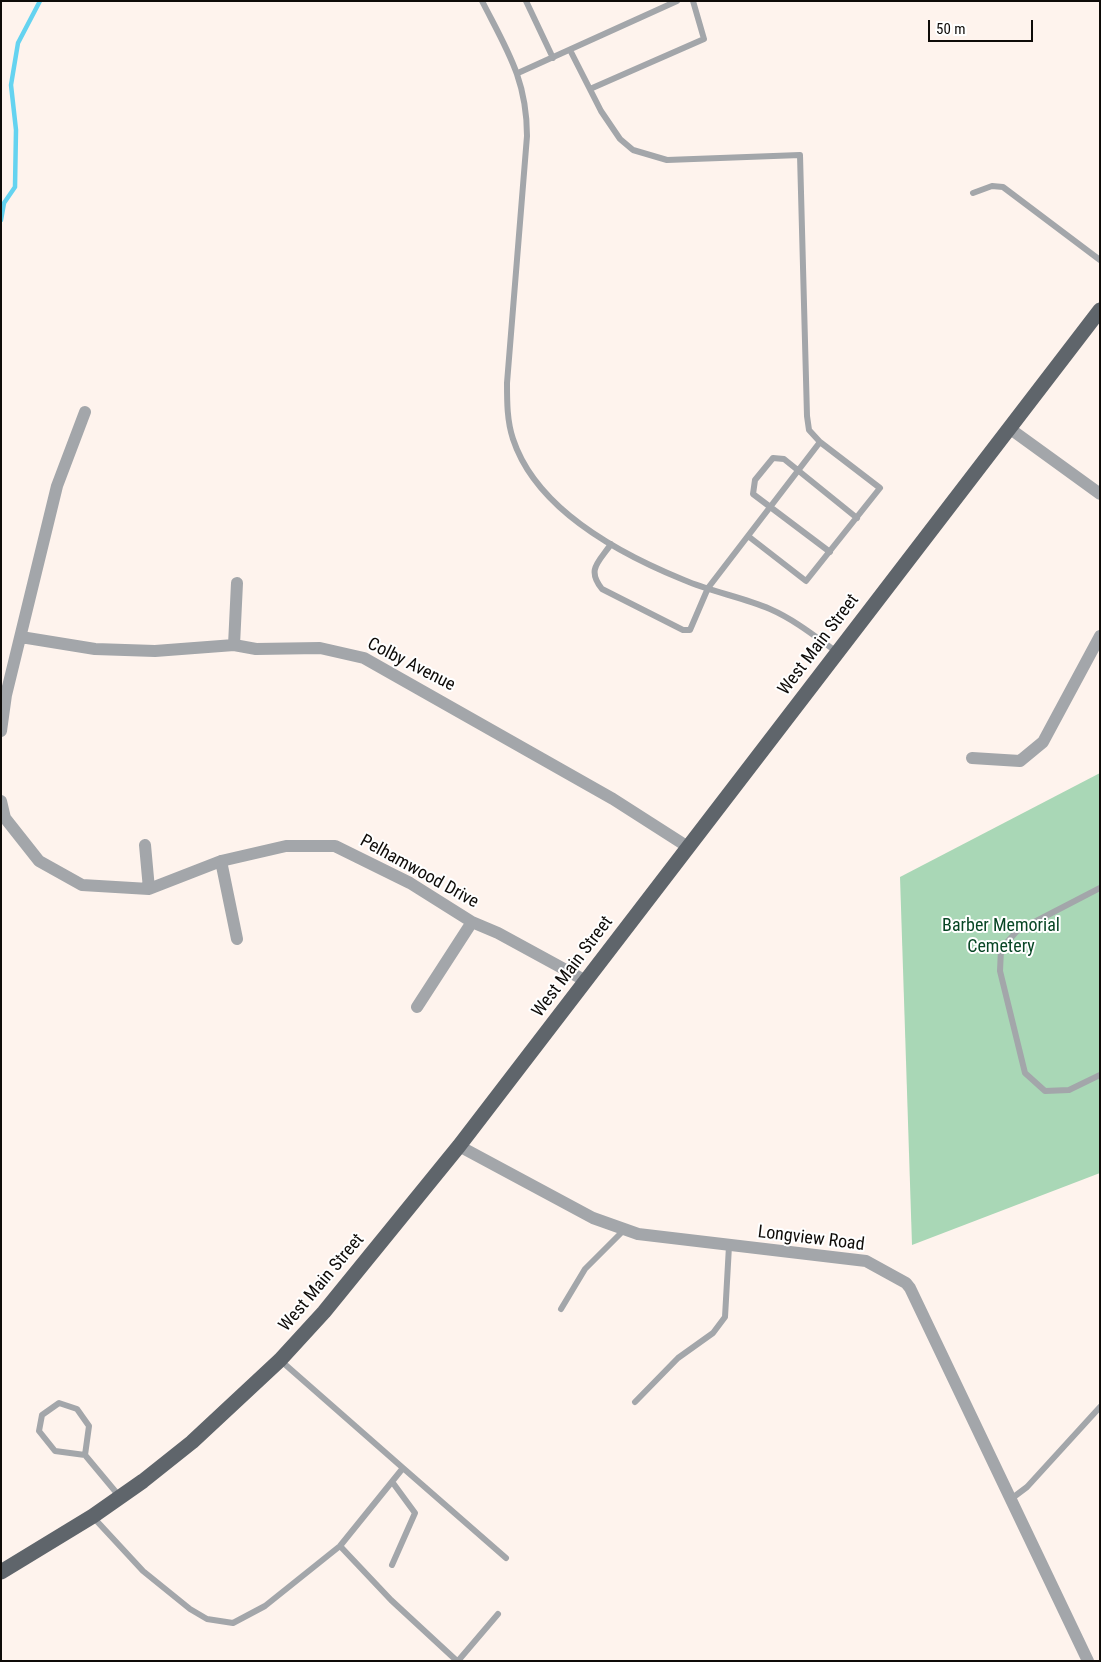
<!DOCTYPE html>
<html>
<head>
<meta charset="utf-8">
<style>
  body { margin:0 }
  #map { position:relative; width:1101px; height:1662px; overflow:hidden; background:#fef3ed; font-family:"Roboto Condensed",sans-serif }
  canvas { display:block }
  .frame { position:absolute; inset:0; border:2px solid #0e0b08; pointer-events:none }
  .scale { position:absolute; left:928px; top:20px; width:105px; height:22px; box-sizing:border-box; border:2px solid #0e0b08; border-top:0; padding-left:6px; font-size:15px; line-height:18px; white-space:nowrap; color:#0e0b08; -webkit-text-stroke:4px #fff; paint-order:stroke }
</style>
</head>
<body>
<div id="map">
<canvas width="1101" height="1662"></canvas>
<div class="frame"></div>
<div class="scale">50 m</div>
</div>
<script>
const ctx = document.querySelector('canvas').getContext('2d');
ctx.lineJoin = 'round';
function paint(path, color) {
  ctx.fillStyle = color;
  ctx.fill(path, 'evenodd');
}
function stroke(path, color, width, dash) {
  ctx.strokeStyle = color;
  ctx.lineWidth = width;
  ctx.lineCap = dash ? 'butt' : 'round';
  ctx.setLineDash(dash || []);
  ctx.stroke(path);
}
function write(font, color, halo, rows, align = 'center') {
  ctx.font = font + ' "Roboto Condensed",sans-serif';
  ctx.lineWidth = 4;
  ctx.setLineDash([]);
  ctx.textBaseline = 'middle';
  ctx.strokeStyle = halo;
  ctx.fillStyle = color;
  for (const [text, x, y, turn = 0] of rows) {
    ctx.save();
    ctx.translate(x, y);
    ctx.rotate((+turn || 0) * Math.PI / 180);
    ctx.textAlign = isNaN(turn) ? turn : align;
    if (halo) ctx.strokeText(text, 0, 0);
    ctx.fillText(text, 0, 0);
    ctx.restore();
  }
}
const green = new Path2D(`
  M 1100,773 L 1100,1173 L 912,1245 L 900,877 Z`);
const stream = new Path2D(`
  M 1,220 L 4,203 L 15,187 L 16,130 L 11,85 L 18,43 L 40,1`);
const service = new Path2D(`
  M 482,1 C 507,50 527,80 527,136 L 507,383 C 507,402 507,421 513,439 C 536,509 620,554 684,580 C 712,592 742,597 770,609 C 795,620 816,637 837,652
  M 526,1 L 553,58
  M 570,50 L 601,111 L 620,139 L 633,150 L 667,160 L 800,155 L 807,416 L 809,430 L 820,442 L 708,588 L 690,630 L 683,630 L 602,589 C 586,569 599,562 611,544
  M 518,73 L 677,1
  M 590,89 L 704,39 L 693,1
  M 973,193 L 992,186 L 1003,187 L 1100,260
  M 748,536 L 806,581 L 880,488 L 820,442
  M 830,552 L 753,494 L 755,480 L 773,458 L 784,459 L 857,518
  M 1100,888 L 1017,931 L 1001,949 L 1000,971 L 1025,1073 L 1045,1091 L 1069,1090 L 1100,1075
  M 561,1309 L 585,1269 L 625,1229
  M 635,1402 L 678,1358 L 713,1333 L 725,1317 L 729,1246
  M 85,1455 L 55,1451 L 39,1431 L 42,1415 L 59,1403 L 77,1409 L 89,1426 L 85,1455 L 120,1497
  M 403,1468 L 506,1558
  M 1011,1499 L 1027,1487 L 1100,1407
  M 93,1517 L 143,1571 L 190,1609 L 207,1619 L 233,1623 L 265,1606 L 340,1546 L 403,1468 L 280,1360
  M 340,1546 L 391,1600 L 457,1661
  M 392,1565 L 415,1513 L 393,1483
  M 458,1661 L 498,1614`);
const minor = new Path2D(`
  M 1009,428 L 1100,494
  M 21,637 L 95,649 L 155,651 L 234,645 L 256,649 L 320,648 L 364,658 L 613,799 L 688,847
  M 234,645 L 237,583
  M 1,731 L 6,695 L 57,486 L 85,412
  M 972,758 L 1020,761 L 1043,742 L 1100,636
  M 1,801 L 5,818 L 39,861 L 82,885 L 149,889 L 221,861 L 286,846 L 335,846 L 410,883 L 472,922 L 498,933 L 586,981
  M 145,845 L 149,889
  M 221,861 L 237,939
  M 417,1007 L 472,922
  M 459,1146 L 593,1218 L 638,1234 L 866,1261 L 906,1283 L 910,1288 L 1088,1661`);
const primary = new Path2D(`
  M 1,1572 L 93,1516 L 143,1481 L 192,1442 L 280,1360 L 324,1312 L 459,1146 L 1100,310`);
const streetNames = [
  ["West Main Street",819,645,-53],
  ["Colby Avenue",411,665,27],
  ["Pelhamwood Drive",419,872,29],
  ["West Main Street",573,967,-53],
  ["Longview Road",811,1239,7],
  ["West Main Street",322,1283,-50]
];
const parkNames = [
  ["Barber Memorial",1001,926],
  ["Cemetery",1001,947]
];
paint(green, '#a9d7b6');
stroke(stream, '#65d3f0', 4.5);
stroke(service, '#a3a6aa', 6);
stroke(minor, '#a3a6aa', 12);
stroke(primary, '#5f656b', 15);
write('18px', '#0e0b08', '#fff', streetNames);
write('18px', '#084625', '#fff', parkNames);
</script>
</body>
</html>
